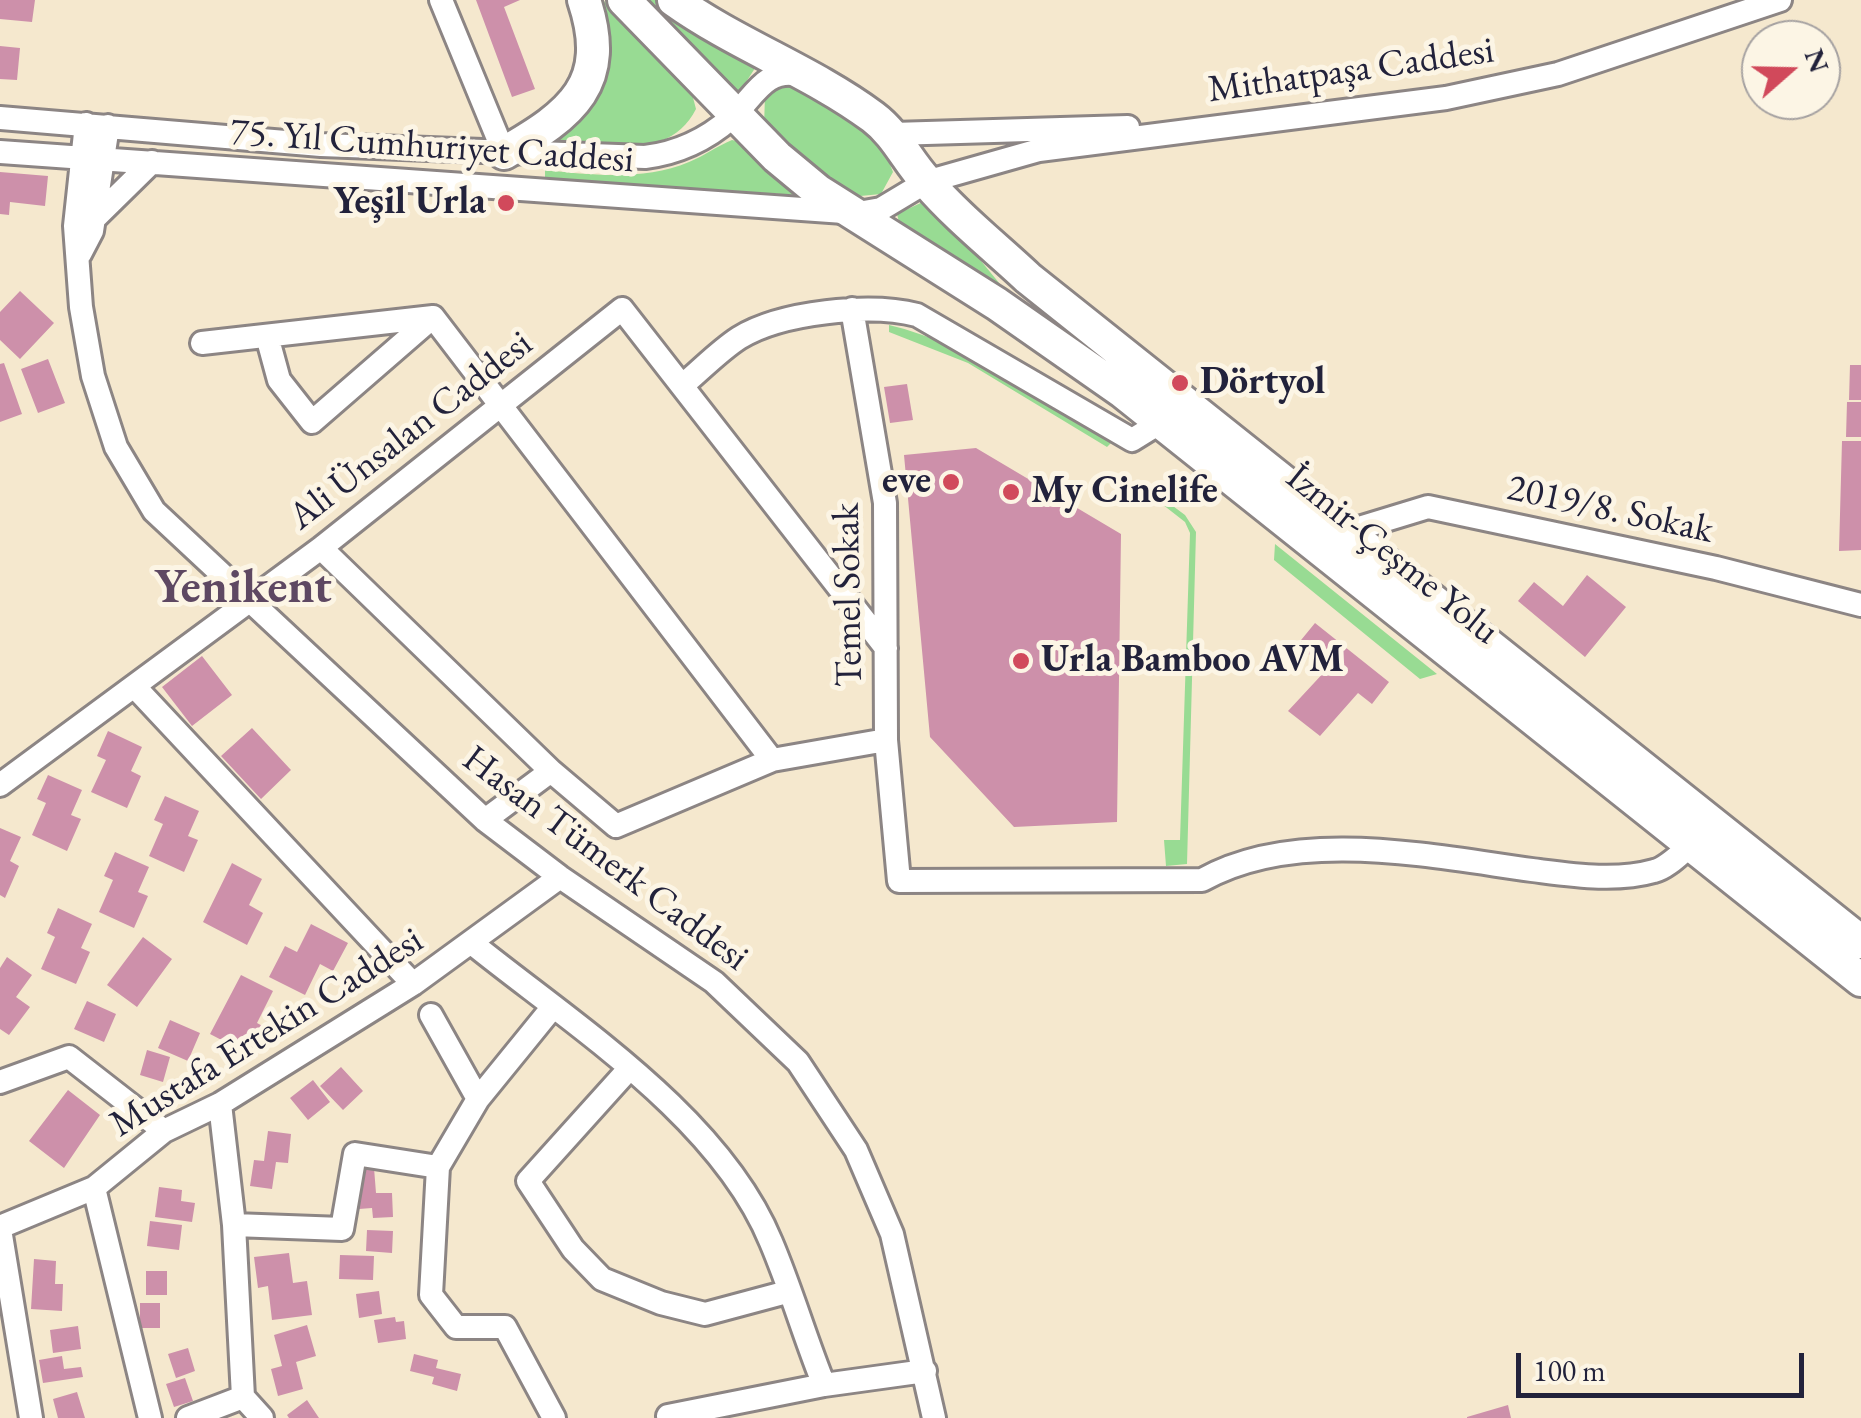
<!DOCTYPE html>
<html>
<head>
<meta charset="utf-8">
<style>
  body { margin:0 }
  #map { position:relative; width:1861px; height:1418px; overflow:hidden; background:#f5e8ce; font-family:"EB Garamond",serif }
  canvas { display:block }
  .north { position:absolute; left:1741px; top:20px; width:100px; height:100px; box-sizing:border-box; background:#fcf5e5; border:2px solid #a5a1a1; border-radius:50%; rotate:70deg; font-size:28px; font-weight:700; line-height:40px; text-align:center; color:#22223b }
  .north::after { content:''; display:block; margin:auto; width:35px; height:45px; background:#d1495b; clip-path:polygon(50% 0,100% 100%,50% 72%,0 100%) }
  .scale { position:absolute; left:1516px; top:1353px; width:288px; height:45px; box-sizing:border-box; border:5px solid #22223b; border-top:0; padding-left:12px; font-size:30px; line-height:35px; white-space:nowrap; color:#22223b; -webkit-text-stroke:8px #fcf5e5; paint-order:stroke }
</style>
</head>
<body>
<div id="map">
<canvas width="1861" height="1418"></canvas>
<div class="north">N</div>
<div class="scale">100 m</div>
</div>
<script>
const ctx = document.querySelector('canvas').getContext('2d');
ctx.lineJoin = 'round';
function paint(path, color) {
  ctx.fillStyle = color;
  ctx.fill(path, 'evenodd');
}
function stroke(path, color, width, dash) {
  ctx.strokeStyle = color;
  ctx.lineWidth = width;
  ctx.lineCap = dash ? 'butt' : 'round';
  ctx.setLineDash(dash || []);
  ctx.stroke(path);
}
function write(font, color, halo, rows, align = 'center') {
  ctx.font = font + ' "EB Garamond",serif';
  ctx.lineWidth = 10;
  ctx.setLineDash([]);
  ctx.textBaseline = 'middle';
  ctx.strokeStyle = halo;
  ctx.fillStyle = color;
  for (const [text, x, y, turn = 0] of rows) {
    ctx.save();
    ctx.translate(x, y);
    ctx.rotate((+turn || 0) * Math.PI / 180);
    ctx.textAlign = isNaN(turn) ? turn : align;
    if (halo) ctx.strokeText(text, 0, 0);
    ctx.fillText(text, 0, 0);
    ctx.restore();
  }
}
const green = new Path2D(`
  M 640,0 L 657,0 L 759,62 L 737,96 Z
  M 604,1 L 691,90 L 696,109 C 669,164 592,146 541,145 L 608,49 Z
  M 786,85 L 802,86 L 879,137 L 893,172 L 881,194 L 850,197 L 764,127 L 765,95 Z
  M 732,140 L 740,142 L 795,195 L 545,178 L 545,170 C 592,175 644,181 689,162 C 704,156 717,146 732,140 Z
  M 925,201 L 935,205 L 1009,295 L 899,222 L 897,214 Z
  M 889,325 C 972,345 1040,397 1111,443 L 1107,447 L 968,363 L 889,332 Z
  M 1146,486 L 1185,515 L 1196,532 L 1187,864 L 1166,866 L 1164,840 L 1180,840 L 1190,533 L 1185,522 L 1144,490 Z
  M 1275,544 L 1437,674 L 1420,679 L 1274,560 Z`);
const building = new Path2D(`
  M 0,0 L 35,0 L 32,22 L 0,19 Z
  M 476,0 L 520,0 L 504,7 L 535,89 L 512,97 Z
  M 0,46 L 20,48 L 17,80 L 0,79 Z
  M 0,172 L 48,176 L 45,206 L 10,202 L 9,215 L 0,214 Z
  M 20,291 L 54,323 L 20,359 L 0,340 L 0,312 Z
  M 48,359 L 65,403 L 38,413 L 21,369 Z
  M 4,363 L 22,414 L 0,422 L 0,364 Z
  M 1850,365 L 1861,365 L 1861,400 L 1849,400 Z
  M 907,384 L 913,420 L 890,423 L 884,387 Z
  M 1847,402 L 1861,402 L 1861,437 L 1846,437 Z
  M 1842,441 L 1861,441 L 1861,550 L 1839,551 Z
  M 976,448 L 1121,534 L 1117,822 L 1014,827 L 930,737 L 904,455 Z
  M 1587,575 L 1626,607 L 1585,657 L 1518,601 L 1534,582 L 1563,606 Z
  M 1315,623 L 1389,682 L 1372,704 L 1358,693 L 1320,736 L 1288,711 L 1327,669 L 1297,645 Z
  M 202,656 L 232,695 L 192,726 L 162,687 Z
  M 252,728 L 291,770 L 261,799 L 221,756 Z
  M 108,731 L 142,747 L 131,771 L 141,776 L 127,808 L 91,792 L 106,760 L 97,756 Z
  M 48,775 L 82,790 L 71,815 L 81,819 L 67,851 L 32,835 L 46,803 L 37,799 Z
  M 165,796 L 199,811 L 188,836 L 198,840 L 184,872 L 149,856 L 163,824 L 154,820 Z
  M 0,828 L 21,837 L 10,861 L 19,866 L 5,898 L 0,895 Z
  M 115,852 L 149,867 L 138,892 L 148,896 L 134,928 L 99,912 L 113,880 L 104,876 Z
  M 232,863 L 262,879 L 249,905 L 263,913 L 247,945 L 203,922 Z
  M 58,908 L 92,924 L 81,948 L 90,952 L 76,984 L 41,969 L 55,937 L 47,933 Z
  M 311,924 L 348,943 L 333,971 L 320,964 L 305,995 L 269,977 L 285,946 L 297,952 Z
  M 143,937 L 172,959 L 137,1007 L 107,985 Z
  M 7,957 L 32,975 L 16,997 L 30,1007 L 9,1035 L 0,1029 L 0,968 Z
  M 241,975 L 273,991 L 257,1023 L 270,1030 L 256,1058 L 210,1034 Z
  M 87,1001 L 116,1014 L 104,1042 L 74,1029 Z
  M 170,1020 L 200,1033 L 188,1061 L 158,1048 Z
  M 147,1050 L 170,1057 L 163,1082 L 140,1075 Z
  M 341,1067 L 363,1091 L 343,1110 L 320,1086 Z
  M 313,1080 L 330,1102 L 308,1120 L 290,1098 Z
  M 68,1090 L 100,1115 L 64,1168 L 29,1141 Z
  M 268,1131 L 291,1134 L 288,1163 L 276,1162 L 272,1189 L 250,1186 L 254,1160 L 264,1161 Z
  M 374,1168 L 376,1193 L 392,1193 L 393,1217 L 373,1218 L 372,1208 L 359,1209 L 356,1169 Z
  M 159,1187 L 182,1190 L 181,1201 L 195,1203 L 192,1222 L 155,1217 Z
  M 150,1221 L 182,1225 L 179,1250 L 147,1246 Z
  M 367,1230 L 393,1231 L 392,1253 L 366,1251 Z
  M 289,1253 L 293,1283 L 307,1281 L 312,1315 L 272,1320 L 268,1286 L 258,1288 L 254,1257 Z
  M 340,1255 L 374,1256 L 373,1280 L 339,1279 Z
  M 34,1259 L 56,1261 L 55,1284 L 63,1284 L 62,1311 L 31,1309 Z
  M 146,1271 L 167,1271 L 167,1295 L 146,1295 Z
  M 379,1291 L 382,1314 L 359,1318 L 356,1294 Z
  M 140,1303 L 160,1303 L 160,1328 L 140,1328 Z
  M 395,1317 L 396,1322 L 404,1321 L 406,1339 L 378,1343 L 374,1320 Z
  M 307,1325 L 316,1356 L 296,1362 L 303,1389 L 278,1396 L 271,1369 L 282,1366 L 274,1335 Z
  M 78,1326 L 81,1349 L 53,1353 L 50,1330 Z
  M 188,1348 L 195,1371 L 176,1378 L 168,1354 Z
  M 414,1354 L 438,1360 L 436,1368 L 461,1374 L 457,1391 L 432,1384 L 434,1377 L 410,1371 Z
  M 62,1356 L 64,1369 L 81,1367 L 83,1377 L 43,1383 L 39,1360 Z
  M 185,1378 L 193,1401 L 174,1407 L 166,1384 Z
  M 77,1392 L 85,1418 L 58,1418 L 53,1399 Z
  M 307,1400 L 319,1418 L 289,1418 L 287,1415 Z
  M 1508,1405 L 1511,1418 L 1467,1418 L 1467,1417 Z`);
const minor = new Path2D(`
  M 441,0 L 504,153
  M 0,118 L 321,145 L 645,157 C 678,153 706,140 731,118 C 754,98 764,67 800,75
  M 86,124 L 75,226 L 81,307 L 93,376 L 116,447 L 154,511 L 485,820 L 560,877 L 714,982 L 798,1062 L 856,1150 L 892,1234 L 934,1418
  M 893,134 L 1128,127
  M 0,152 L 858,213 L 881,209 L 926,182 L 1039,150 L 1446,98 L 1558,74 L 1780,0
  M 95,218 L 152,162
  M 80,254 L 92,231 L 108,126
  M 852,309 L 885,503 L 886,740 L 899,881 L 1202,880 C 1296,827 1430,856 1532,870 C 1572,875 1615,882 1654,871 C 1667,868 1681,853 1691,845
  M 267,336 L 279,380 L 312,422 L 433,317
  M 202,343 L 433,317 L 772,760
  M 684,384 C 702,369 719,351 739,338 C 781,312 870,303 917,315 L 1132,440 L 1161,422
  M 1346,532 L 1428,507 L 1716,568 L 1861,605
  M 321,548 L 551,771
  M 134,686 L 413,984
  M 0,785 L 321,548 L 622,309 L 886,648
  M 485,820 L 551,771 L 616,826 L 772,760 L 886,740
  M 473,944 C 575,1026 720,1118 771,1242 C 791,1289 805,1338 824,1385 L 925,1371
  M 552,1008 L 478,1099 L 438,1167 L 431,1295 L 456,1327 L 505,1327 L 554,1418
  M 431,1015 L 478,1099
  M 628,1070 L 528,1181 L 573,1249 L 602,1279 L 661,1303 L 705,1314 L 787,1292
  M 0,1082 L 69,1057 L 164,1131
  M 220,1104 L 234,1225 L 243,1397
  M 94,1188 L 150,1418
  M 234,1225 L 342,1229 L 355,1154 L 438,1167
  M 0,1227 L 94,1188 L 164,1131 L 220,1104 L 413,984 L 560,877
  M 0,1229 L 31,1418
  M 243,1397 L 262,1418
  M 668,1416 L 824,1385
  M 188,1418 L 243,1397`);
const highway = new Path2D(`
  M 624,0 L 777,157 L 818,191 L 997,304 L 1123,392 L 1861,980
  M 674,0 C 737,45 811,71 873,117 C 897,135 907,161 927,182 C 957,217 995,247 1028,278 L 1861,942
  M 504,153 C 572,114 612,84 584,0`);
const markers = [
  [506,203,10,"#d1495b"],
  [1180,383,10,"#d1495b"],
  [951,482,10,"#d1495b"],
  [1011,492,10,"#d1495b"],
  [1021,661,10,"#d1495b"]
];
const streetNames = [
  ["Mithatpaşa Caddesi",1351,71,-8],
  ["75. Yıl Cumhuriyet Caddesi",432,147,4],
  ["Ali Ünsalan Caddesi",411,431,-38],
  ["2019/8. Sokak",1610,510,12],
  ["İzmir-Çeşme Yolu",1392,555,39],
  ["Temel Sokak",849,595,-91],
  ["Hasan Tümerk Caddesi",605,859,37],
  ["Mustafa Ertekin Caddesi",267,1033,-32]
];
const poiNames = [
  ["Yeşil Urla",486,203,"right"],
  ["Dörtyol",1200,383],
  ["eve",931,482,"right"],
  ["My Cinelife",1031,492],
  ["Urla Bamboo AVM",1041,661]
];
const districtNames = [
  ["Yenikent",243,589]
];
paint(green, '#98db93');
paint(building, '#cd90aa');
stroke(minor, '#8c8584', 28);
stroke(highway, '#8c8584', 38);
stroke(minor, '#fff', 22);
stroke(highway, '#fff', 32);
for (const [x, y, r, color] of markers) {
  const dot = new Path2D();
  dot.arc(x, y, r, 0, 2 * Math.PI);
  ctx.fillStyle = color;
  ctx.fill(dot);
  stroke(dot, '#fcf5e5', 4);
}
write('38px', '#22223b', '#fcf5e5', streetNames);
write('bold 38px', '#22223b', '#fcf5e5', poiNames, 'left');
write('bold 48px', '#5e4862', '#fcf5e5', districtNames);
</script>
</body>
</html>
